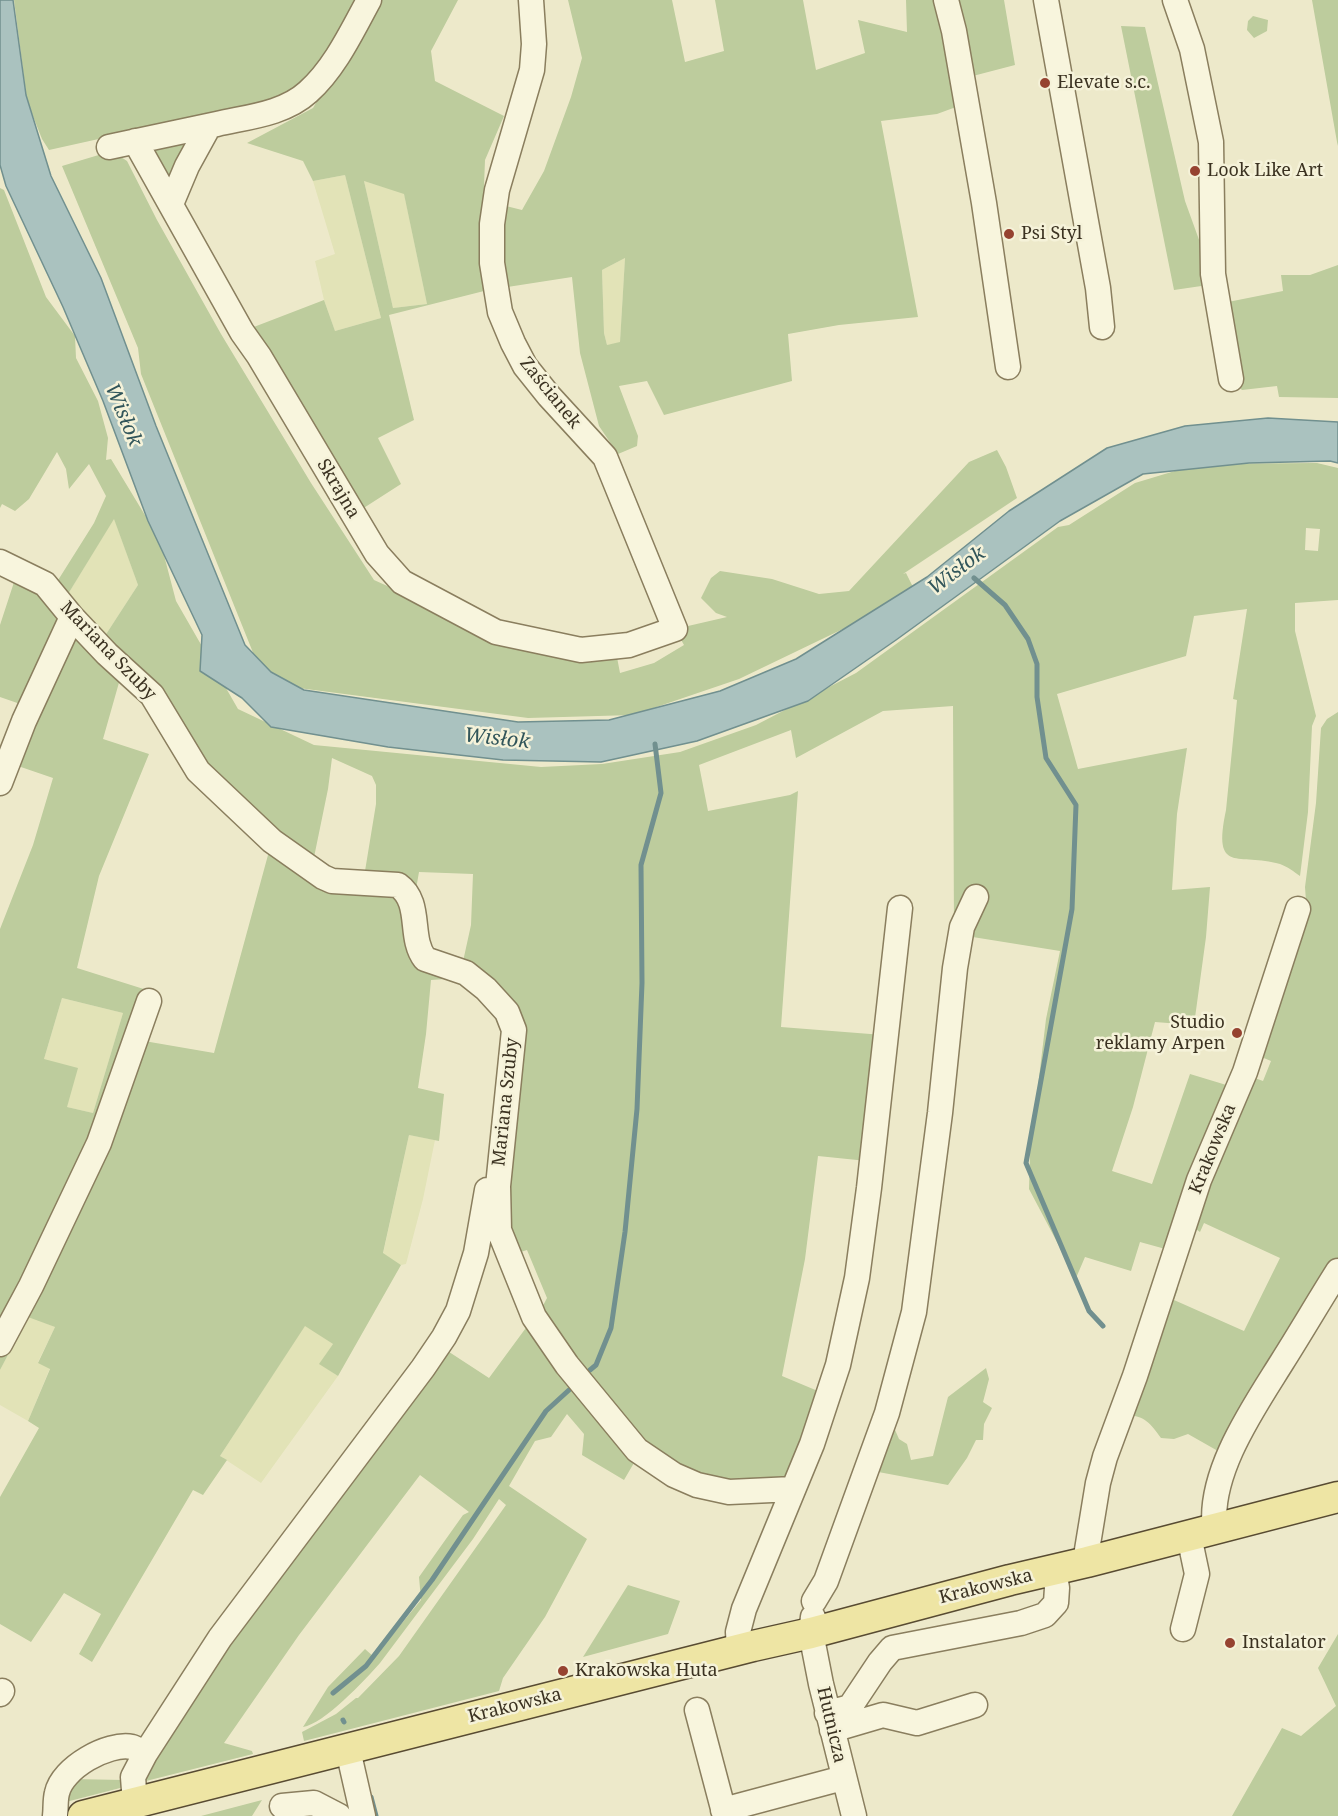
<!DOCTYPE html>
<html>
<head>
<meta charset="utf-8">
<style>
  body { margin:0 }
  canvas { display:block; background:#ede9ca }
</style>
</head>
<body>
<canvas width="1338" height="1816"></canvas>
<script>
const ctx = document.querySelector('canvas').getContext('2d');
ctx.lineJoin = 'round';
function paint(path, color) {
  ctx.fillStyle = color;
  ctx.fill(path, 'evenodd');
}
function stroke(path, color, width, dash) {
  ctx.strokeStyle = color;
  ctx.lineWidth = width;
  ctx.lineCap = dash ? 'butt' : 'round';
  ctx.setLineDash(dash || []);
  ctx.stroke(path);
}
function write(font, color, halo, rows, align = 'center') {
  ctx.font = font + ' "Noto Serif",serif';
  ctx.lineWidth = 5;
  ctx.setLineDash([]);
  ctx.textBaseline = 'middle';
  ctx.strokeStyle = halo;
  ctx.fillStyle = color;
  for (const [text, x, y, turn = 0] of rows) {
    ctx.save();
    ctx.translate(x, y);
    ctx.rotate((+turn || 0) * Math.PI / 180);
    ctx.textAlign = isNaN(turn) ? turn : align;
    if (halo) ctx.strokeText(text, 0, 0);
    ctx.fillText(text, 0, 0);
    ctx.restore();
  }
}
const farmland = new Path2D(`
  M 345,175 L 381,318 L 335,331 L 324,300 L 315,261 L 335,254 L 313,181 Z
  M 364,181 L 404,193 L 427,304 L 393,308 Z
  M 625,258 L 620,343 L 607,345 L 604,333 L 602,270 Z
  M 114,518 L 138,585 L 101,642 L 65,599 Z
  M 62,998 L 123,1013 L 93,1113 L 67,1107 L 44,1059 Z
  M 409,1135 L 435,1140 L 423,1199 L 406,1264 L 401,1265 L 383,1254 Z
  M 28,1316 L 55,1327 L 38,1362 L 50,1368 L 28,1421 L 0,1405 L 0,1370 Z
  M 305,1325 L 333,1344 L 320,1364 L 338,1376 L 261,1483 L 220,1456 Z`);
const green = new Path2D(`
  M 14,0 L 362,0 L 297,95 L 49,150 L 42,139 L 27,101 Z
  M 376,0 L 458,0 L 431,51 L 435,81 L 504,116 L 485,160 L 483,212 L 488,290 L 389,315 L 414,420 L 378,438 L 401,484 L 359,511 L 246,330 L 324,300 L 335,331 L 381,318 L 345,175 L 313,181 L 303,161 L 247,143 L 313,108 ZM 364,181 L 404,194 L 427,304 L 393,308 Z
  M 568,0 L 672,0 L 685,62 L 724,51 L 715,0 L 803,0 L 816,70 L 865,53 L 858,20 L 907,32 L 906,0 L 1004,0 L 1015,65 L 969,77 L 975,100 L 937,114 L 881,121 L 918,317 L 839,325 L 788,334 L 792,381 L 664,415 L 647,381 L 619,386 L 638,436 L 637,446 L 618,454 L 599,426 L 580,353 L 572,277 L 501,288 L 502,205 L 522,210 L 544,171 L 571,97 L 582,58 ZM 625,258 L 620,342 L 607,345 L 604,333 L 602,270 Z
  M 1312,0 L 1338,0 L 1338,146 L 1337,142 Z
  M 1253,16 L 1268,20 L 1267,31 L 1254,38 L 1247,30 L 1248,21 Z
  M 1121,26 L 1145,27 L 1185,201 L 1215,284 L 1174,290 Z
  M 192,135 L 173,187 L 148,145 Z
  M 112,151 L 127,161 L 157,220 L 221,334 L 311,483 L 374,580 L 494,634 L 616,652 L 620,673 L 654,663 L 684,645 L 675,629 L 727,617 L 716,613 L 701,598 L 711,578 L 720,571 L 772,579 L 819,594 L 849,591 L 969,462 L 997,450 L 1006,467 L 1017,498 L 903,574 L 906,573 L 913,587 L 872,615 L 739,679 L 633,715 L 528,718 L 291,687 L 258,665 L 141,374 L 138,348 L 62,166 Z
  M 0,188 L 4,190 L 46,297 L 75,336 L 76,358 L 98,401 L 108,438 L 106,460 L 111,459 L 160,540 L 176,601 L 238,709 L 314,745 L 541,767 L 602,764 L 680,752 L 756,725 L 856,673 L 1058,527 L 1069,525 L 1135,483 L 1198,464 L 1317,463 L 1338,468 L 1338,600 L 1295,603 L 1295,631 L 1316,716 L 1312,726 L 1308,812 L 1300,876 C 1293,871 1288,867 1280,864 C 1239,852 1212,876 1226,810 L 1237,700 L 1233,699 L 1247,609 L 1194,616 L 1186,656 L 1057,694 L 1078,769 L 1187,748 L 1177,814 L 1172,890 L 1210,887 L 1206,937 L 1194,1025 L 1155,1022 L 1133,1107 L 1112,1171 L 1152,1184 L 1190,1074 L 1233,1087 L 1169,1250 L 1140,1242 L 1131,1271 L 1085,1257 L 1076,1278 L 1029,1189 L 1030,1153 L 1046,1019 L 1060,951 L 954,934 L 953,706 L 883,711 L 796,758 L 791,730 L 699,765 L 708,811 L 790,795 L 798,791 L 781,1027 L 883,1035 L 867,1161 L 818,1156 L 805,1259 L 782,1376 L 825,1394 L 791,1486 L 734,1488 L 658,1461 L 537,1317 L 547,1298 L 527,1250 L 511,1255 L 502,1232 L 518,1033 L 462,966 L 471,925 L 473,874 L 419,872 L 415,895 L 369,878 L 365,871 L 376,804 L 376,785 L 372,776 L 332,758 L 328,789 L 312,867 L 203,771 L 101,642 L 138,585 L 114,519 L 65,599 L 55,585 L 94,523 L 106,496 L 89,464 L 69,489 L 66,469 L 57,452 L 29,499 L 15,511 L 2,504 L 0,508 ZM 1306,528 L 1320,529 L 1318,551 L 1305,550 Z
  M 1338,265 L 1338,398 L 1279,397 L 1277,386 L 1242,390 L 1231,379 L 1218,304 L 1283,291 L 1281,275 L 1310,275 Z
  M 17,573 L 64,618 L 26,706 L 0,697 L 0,625 Z
  M 71,633 L 122,672 L 103,739 L 149,754 L 99,876 L 77,968 L 150,991 L 96,1140 L 0,1337 L 0,929 L 33,845 L 53,778 L 18,766 ZM 62,998 L 123,1013 L 93,1113 L 67,1107 L 78,1068 L 44,1059 Z
  M 1338,712 L 1338,1263 L 1225,1455 L 1188,1434 L 1174,1439 L 1161,1438 C 1151,1424 1144,1415 1126,1415 L 1175,1285 L 1178,1289 L 1174,1300 L 1244,1331 L 1280,1258 L 1204,1223 L 1200,1232 L 1193,1227 L 1252,1077 L 1263,1081 L 1271,1061 L 1259,1056 L 1306,901 L 1305,887 L 1316,803 L 1321,728 L 1327,719 Z
  M 271,844 L 310,873 L 397,888 L 418,954 L 460,978 L 431,980 L 426,1034 L 418,1088 L 444,1094 L 439,1141 L 409,1135 L 383,1253 L 401,1265 L 338,1376 L 319,1364 L 333,1344 L 305,1326 L 220,1456 L 227,1460 L 203,1495 L 193,1490 L 92,1662 L 79,1654 L 101,1614 L 64,1593 L 31,1642 L 0,1624 L 0,1497 L 39,1428 L 28,1421 L 50,1369 L 38,1363 L 55,1327 L 28,1317 L 0,1370 L 0,1348 L 139,1037 L 150,1042 L 214,1053 Z
  M 531,1321 L 638,1456 L 624,1480 L 582,1455 L 584,1434 L 567,1414 L 551,1437 L 535,1441 L 509,1486 L 587,1539 L 545,1617 L 503,1678 L 499,1691 L 304,1741 L 302,1732 L 336,1714 L 356,1698 L 358,1698 L 399,1656 L 506,1505 L 499,1499 L 473,1539 L 380,1663 C 365,1680 324,1724 303,1727 L 328,1687 L 365,1649 L 374,1657 L 421,1600 L 419,1577 L 463,1515 L 469,1512 L 420,1475 L 299,1635 L 224,1743 L 252,1751 L 253,1754 L 142,1782 L 202,1677 L 443,1348 L 489,1378 Z
  M 986,1368 L 989,1379 L 983,1402 L 992,1408 L 984,1424 L 983,1440 L 976,1440 L 967,1458 L 948,1485 L 873,1471 L 892,1423 L 899,1439 L 907,1444 L 911,1460 L 933,1456 L 948,1397 Z
  M 628,1585 L 680,1601 L 668,1634 L 583,1657 Z
  M 1338,1634 L 1338,1816 L 1232,1816 L 1282,1728 L 1301,1736 L 1336,1706 L 1318,1668 Z
  M 70,1779 L 125,1780 L 124,1787 L 62,1803 Z
  M 262,1800 L 252,1816 L 201,1816 Z`);
const water = new Path2D(`
  M 0,0 L 13,0 L 26,95 L 51,176 L 101,278 L 156,426 L 245,645 L 271,672 L 304,690 L 518,722 L 609,720 L 720,691 L 796,659 L 927,577 L 1009,511 L 1107,448 L 1185,426 L 1268,418 L 1338,422 L 1338,463 L 1330,461 L 1249,463 L 1143,474 L 1060,521 L 896,640 L 808,701 L 697,741 L 601,762 L 503,760 L 388,747 L 271,727 L 242,698 L 200,671 L 202,635 L 148,521 L 103,401 L 63,307 L 6,186 L 0,165 Z`);
const stream = new Path2D(`
  M 974,578 L 1005,605 L 1028,639 L 1037,664 L 1037,697 L 1046,758 L 1076,805 L 1072,909 L 1026,1163 L 1089,1311 L 1103,1326
  M 590,1370 L 596,1365 L 611,1328 L 625,1232 L 637,1109 L 642,983 L 641,865 L 661,793 L 655,744
  M 333,1693 L 366,1666 L 432,1580 L 546,1411 L 569,1390
  M 343,1720 L 344,1722
  M 371,1797 L 376,1816`);
const minor = new Path2D(`
  M 946,0 L 954,31 L 984,203 L 1008,367
  M 1046,0 L 1098,288 L 1102,327
  M 1175,0 L 1192,49 L 1211,142 L 1213,274 L 1231,379
  M 135,141 L 242,332 L 259,356 L 377,554 L 402,582 L 496,632 L 581,650 L 629,645 L 675,629 L 605,457 L 549,396 L 525,366 L 513,343 L 500,312 L 492,263 L 492,224 L 497,190 L 532,70 L 534,44 L 531,0
  M 109,147 C 145,139 181,132 217,124 C 247,117 284,114 308,92 C 335,68 352,31 369,0
  M 171,204 L 187,166 L 209,126
  M 0,562 L 45,584 L 72,617 L 107,654 L 152,695 L 198,771 L 272,841 L 323,877 L 332,881 L 398,885 C 423,903 408,937 425,959 L 466,973 L 486,989 L 507,1012 L 514,1030 L 498,1186 L 499,1230 L 534,1317 L 567,1365 L 637,1450 L 674,1475 L 697,1485 L 729,1492 L 793,1489
  M 0,783 L 24,721 L 72,617
  M 0,1344 L 31,1286 L 99,1143 L 149,1001
  M 1215,1530 C 1207,1474 1254,1407 1282,1362 C 1301,1332 1319,1301 1338,1271
  M 1087,1562 L 1087,1550 L 1098,1483 L 1105,1457 L 1135,1376 L 1199,1180 L 1245,1072 L 1298,909
  M 814,1601 L 826,1581 L 887,1413 L 914,1312 L 940,1113 L 955,968 L 962,927 L 976,897
  M 813,1617 L 811,1633 L 821,1684 L 854,1816
  M 1183,1629 L 1197,1574 L 1189,1536
  M 739,1649 L 738,1632 L 744,1609 L 812,1444 L 838,1365 L 857,1278 L 869,1188 L 900,908
  M 0,1694 L 2,1691
  M 697,1710 L 725,1816
  M 827,1713 L 850,1707 L 880,1662 L 892,1648 L 1021,1623 L 1045,1615 L 1056,1603 L 1057,1588 L 1054,1570
  M 832,1730 L 883,1715 L 917,1723 L 975,1705
  M 348,1750 L 363,1816
  M 135,1803 L 133,1777 L 145,1754
  M 282,1806 L 314,1803 L 339,1816
  M 723,1810 L 843,1778
  M 55,1816 C 56,1809 55,1800 57,1793 C 62,1768 108,1742 132,1747 C 136,1748 141,1752 145,1754 L 220,1638 L 423,1368 L 444,1337 L 458,1311 L 476,1253 L 487,1190`);
const major = new Path2D(`
  M 83,1816 L 753,1646 L 811,1633 L 1010,1580 L 1087,1562 L 1338,1497`);
const markers = [
  [1045,83,6,"#964331"],
  [1195,171,6,"#964331"],
  [1009,234,6,"#964331"],
  [1237,1033,6,"#964331"],
  [1230,1643,6,"#964331"],
  [563,1671,6,"#964331"]
];
const poiNames = [
  ["Elevate s.c.",1057,83],
  ["Look Like Art",1207,171],
  ["Psi Styl",1021,234],
  ["Studio",1225,1023,"right"],
  ["reklamy Arpen",1225,1044,"right"],
  ["Instalator",1242,1643],
  ["Krakowska Huta",575,1671]
];
const streetNames = [
  ["Zaścianek",550,393,51],
  ["Skrajna",338,489,59],
  ["Mariana Szuby",108,651,46],
  ["Mariana Szuby",506,1102,-84],
  ["Krakowska",1213,1149,-68],
  ["Krakowska",986,1587,-14],
  ["Krakowska",515,1706,-14],
  ["Hutnicza",831,1725,77]
];
const waterNames = [
  ["Wisłok",123,415,67],
  ["Wisłok",957,571,-37],
  ["Wisłok",497,739,6]
];
paint(farmland, '#e2e3b7');
paint(green, '#bdcc9d');
paint(water, '#aac2bf');
stroke(water, '#71908f', 1.5);
stroke(stream, '#71908f', 5);
stroke(minor, '#8a7e5e', 27);
stroke(major, '#584b32', 33);
stroke(minor, '#f8f5dd', 24);
stroke(major, '#eee5a4', 30);
for (const [x, y, r, color] of markers) {
  const dot = new Path2D();
  dot.arc(x, y, r, 0, 2 * Math.PI);
  ctx.fillStyle = color;
  ctx.fill(dot);
  stroke(dot, '#f5f2d9', 2);
}
write('18px', '#3b3221', '#f5f2d9', poiNames, 'left');
write('18px', '#3b3221', '#f5f2d9', streetNames);
write('italic 20px', '#31555a', '#f5f2d9', waterNames);
</script>
</body>
</html>
